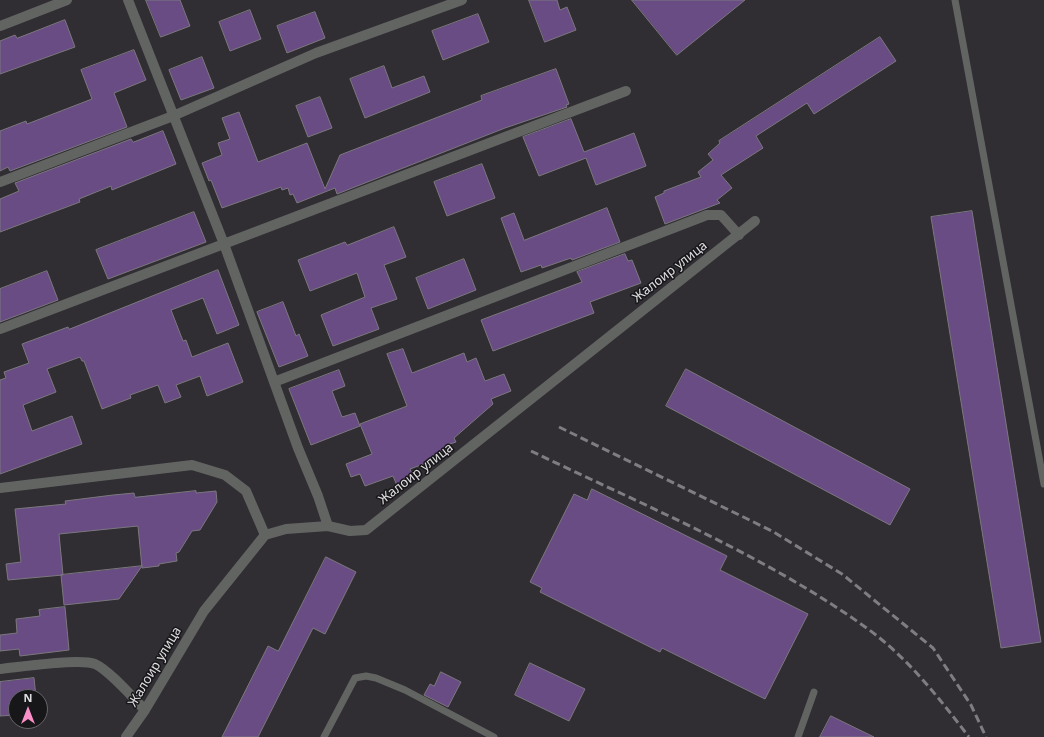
<!DOCTYPE html>
<html>
<head>
<meta charset="utf-8">
<style>
  body { margin:0 }
  #map { position:relative; width:1044px; height:737px; overflow:hidden; background:#302d33; font-family:"Noto Sans",sans-serif }
  canvas { display:block }
  .north { position:absolute; left:8px; top:689px; width:40px; height:40px; box-sizing:border-box; background:#171619; border:1px solid #676669; border-radius:50%; rotate:0deg; font-size:11px; font-weight:700; line-height:16px; text-align:center; color:#e0dee1 }
  .north::after { content:''; display:block; margin:auto; width:14px; height:18px; background:#f98fc8; clip-path:polygon(50% 0,100% 100%,50% 72%,0 100%) }
</style>
</head>
<body>
<div id="map">
<canvas width="1044" height="737"></canvas>
<div class="north">N</div>
</div>
<script>
const ctx = document.querySelector('canvas').getContext('2d');
ctx.lineJoin = 'round';
function paint(path, color) {
  ctx.fillStyle = color;
  ctx.fill(path, 'evenodd');
}
function stroke(path, color, width, dash) {
  ctx.strokeStyle = color;
  ctx.lineWidth = width;
  ctx.lineCap = dash ? 'butt' : 'round';
  ctx.setLineDash(dash || []);
  ctx.stroke(path);
}
function write(font, color, halo, rows, align = 'center') {
  ctx.font = font + ' "Noto Sans",sans-serif';
  ctx.lineWidth = 3;
  ctx.setLineDash([]);
  ctx.textBaseline = 'middle';
  ctx.strokeStyle = halo;
  ctx.fillStyle = color;
  for (const [text, x, y, turn = 0] of rows) {
    ctx.save();
    ctx.translate(x, y);
    ctx.rotate((+turn || 0) * Math.PI / 180);
    ctx.textAlign = isNaN(turn) ? turn : align;
    if (halo) ctx.strokeText(text, 0, 0);
    ctx.fillText(text, 0, 0);
    ctx.restore();
  }
}
const building = new Path2D(`
  M 146,0 L 180,0 L 190,26 L 161,37 Z
  M 529,0 L 557,0 L 560,10 L 567,7 L 576,30 L 545,42 Z
  M 632,0 L 745,0 L 677,55 Z
  M 250,10 L 261,39 L 230,51 L 219,22 Z
  M 315,12 L 325,38 L 287,53 L 277,26 Z
  M 478,14 L 489,42 L 443,60 L 432,31 Z
  M 65,20 L 75,47 L 0,74 L 0,41 L 15,35 L 17,38 Z
  M 880,37 L 896,61 L 814,114 L 807,103 L 756,136 L 763,148 L 721,175 L 732,188 L 717,200 L 720,203 L 665,224 L 655,197 L 664,193 L 664,191 L 701,177 L 698,172 L 713,160 L 708,154 L 720,143 L 719,141 Z
  M 134,50 L 146,80 L 114,93 L 127,127 L 10,171 L 8,167 L 0,171 L 0,131 L 26,121 L 27,124 L 92,99 L 81,70 Z
  M 202,57 L 214,88 L 181,100 L 169,70 Z
  M 384,66 L 392,88 L 424,76 L 430,92 L 365,118 L 350,79 Z
  M 556,69 L 569,104 L 566,105 L 567,107 L 505,128 L 337,194 L 335,188 L 297,203 L 293,194 L 290,195 L 288,188 L 282,190 L 281,187 L 222,208 L 211,180 L 209,181 L 202,163 L 222,155 L 218,143 L 230,139 L 222,118 L 239,112 L 258,162 L 307,143 L 325,189 L 340,155 L 482,100 L 481,96 Z
  M 320,97 L 332,128 L 308,137 L 296,106 Z
  M 571,119 L 584,152 L 634,133 L 646,166 L 596,185 L 586,158 L 539,176 L 523,137 Z
  M 163,131 L 176,164 L 112,190 L 111,186 L 79,199 L 80,202 L 0,232 L 0,199 L 19,191 L 15,183 L 131,139 L 133,142 Z
  M 482,164 L 495,198 L 447,216 L 434,182 Z
  M 607,208 L 620,242 L 572,260 L 571,258 L 542,268 L 541,265 L 521,272 L 501,218 L 514,213 L 524,240 Z
  M 972,211 L 1041,642 L 1001,648 L 931,217 Z
  M 194,212 L 206,242 L 108,279 L 96,250 Z
  M 394,227 L 406,257 L 384,265 L 397,299 L 371,308 L 379,329 L 333,346 L 321,315 L 365,297 L 357,273 L 310,291 L 298,260 L 345,242 L 347,245 Z
  M 625,254 L 628,261 L 632,260 L 641,283 L 590,302 L 594,313 L 493,351 L 481,320 L 582,282 L 577,272 Z
  M 464,259 L 476,290 L 428,309 L 416,278 Z
  M 218,270 L 239,325 L 217,334 L 203,298 L 171,310 L 183,341 L 186,340 L 192,357 L 228,343 L 243,382 L 207,396 L 200,376 L 176,385 L 181,397 L 165,403 L 158,385 L 130,395 L 131,398 L 102,409 L 84,361 L 82,361 L 80,357 L 47,369 L 56,392 L 23,405 L 32,431 L 72,416 L 82,444 L 0,474 L 0,380 L 6,378 L 4,372 L 29,363 L 22,344 L 68,327 L 69,329 Z
  M 47,271 L 58,300 L 0,322 L 0,289 Z
  M 283,302 L 296,336 L 299,334 L 308,356 L 279,367 L 257,312 Z
  M 403,349 L 412,373 L 464,353 L 467,362 L 476,358 L 485,381 L 504,374 L 511,391 L 491,399 L 493,404 L 454,438 L 456,442 L 447,445 L 449,449 L 435,454 L 437,459 L 410,469 L 413,476 L 398,488 L 393,476 L 365,486 L 360,474 L 351,477 L 346,464 L 372,454 L 360,424 L 407,406 L 387,354 Z
  M 686,369 L 910,489 L 890,525 L 666,406 Z
  M 339,370 L 345,386 L 332,391 L 342,417 L 355,413 L 360,426 L 311,445 L 289,389 Z
  M 592,489 L 727,556 L 720,570 L 808,614 L 765,699 L 662,648 L 660,652 L 540,592 L 542,588 L 530,582 L 574,494 L 587,500 Z
  M 196,491 L 196,493 L 216,491 L 217,502 L 200,530 L 192,531 L 179,552 L 176,553 L 177,561 L 159,564 L 159,566 L 142,568 L 138,526 L 59,534 L 63,575 L 8,580 L 6,564 L 21,562 L 15,509 L 66,504 L 65,501 L 113,495 L 134,493 L 135,497 Z
  M 326,557 L 356,572 L 325,634 L 313,628 L 258,737 L 222,737 L 268,646 L 278,651 Z
  M 142,566 L 119,599 L 64,605 L 61,575 Z
  M 65,607 L 69,650 L 20,656 L 19,649 L 0,651 L 0,635 L 17,633 L 16,619 L 40,616 L 39,610 Z
  M 530,663 L 585,689 L 569,721 L 515,695 Z
  M 441,672 L 461,682 L 448,707 L 424,695 L 430,684 L 434,686 Z
  M 34,678 L 36,697 L 16,697 L 16,715 L 0,716 L 0,682 Z
  M 831,716 L 874,737 L 820,737 Z`);
const lane = new Path2D(`
  M 955,0 L 1044,484
  M 324,737 L 355,678 L 366,676 L 376,678 L 405,690 L 494,737
  M 798,737 L 814,692`);
const street = new Path2D(`
  M 128,0 L 224,244 L 298,448 L 318,496 L 328,526
  M 0,26 L 67,0
  M 0,182 L 173,116 L 316,53 L 462,0
  M 0,329 L 626,91
  M 274,382 L 707,215 L 721,215 L 739,235
  M 0,488 L 192,465 L 225,475 L 246,491 L 265,535
  M 0,669 C 20,667 79,658 95,664 C 109,670 133,698 145,710
  M 126,737 L 145,710 L 204,611 L 265,535 L 286,529 L 328,526 L 350,531 L 366,530 L 755,221`);
const rail = new Path2D(`
  M 559,427 L 772,531 L 842,574 L 933,648 L 971,705 L 986,737
  M 531,451 C 643,505 767,556 868,629 C 908,658 939,698 969,737`);
const streetNames = [
  ["Жалоир улица",670,272,-38],
  ["Жалоир улица",416,474,-38],
  ["Жалоир улица",155,667,-59]
];
paint(building, '#694c84');
stroke(building, '#7b787e', 1);
stroke(lane, '#626462', 7);
stroke(street, '#626462', 10);
stroke(rail, '#7f7d81', 3, [8, 4]);
write('13px', '#e0dee1', '#171619', streetNames);
</script>
</body>
</html>
